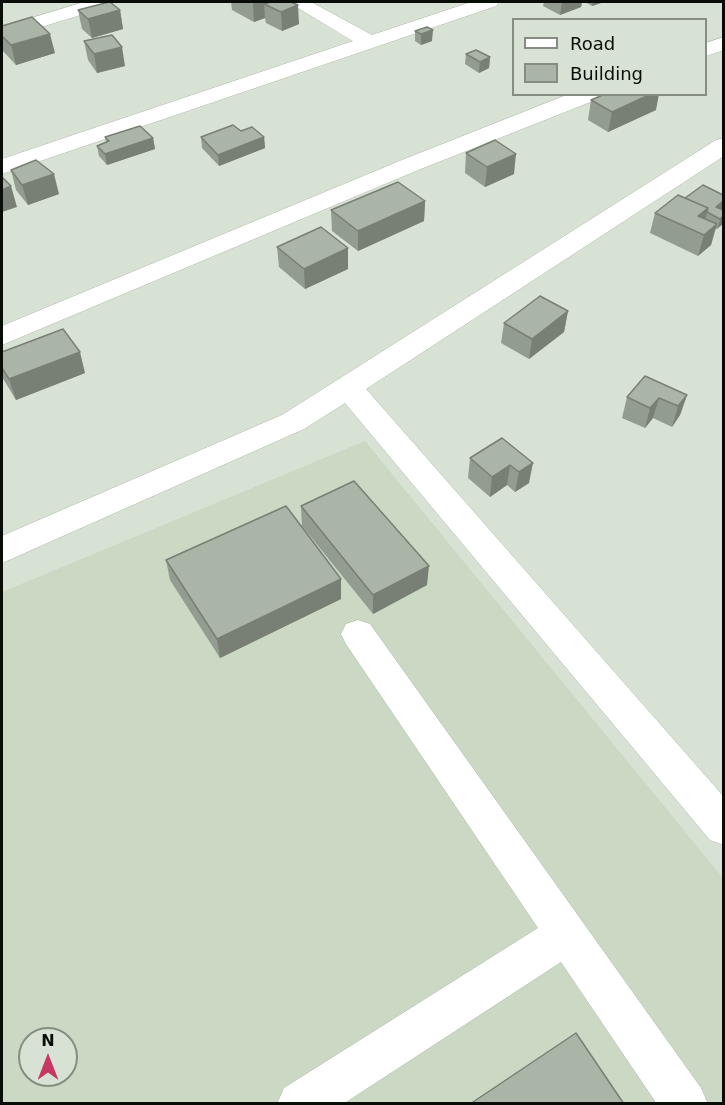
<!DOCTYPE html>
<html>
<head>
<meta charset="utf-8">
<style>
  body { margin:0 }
  #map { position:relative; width:725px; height:1105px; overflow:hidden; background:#d8e2d4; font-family:"DejaVu Sans",sans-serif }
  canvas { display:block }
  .frame { position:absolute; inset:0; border:3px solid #090d08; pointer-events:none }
  .legend { position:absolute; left:512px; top:18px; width:195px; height:78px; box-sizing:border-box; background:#d8e2d4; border:2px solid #858d82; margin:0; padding:8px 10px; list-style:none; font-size:18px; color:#090d08 }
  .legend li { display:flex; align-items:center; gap:12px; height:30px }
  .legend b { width:30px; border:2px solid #858d82 }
  .north { position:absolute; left:18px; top:1027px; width:60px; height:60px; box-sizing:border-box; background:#d8e2d4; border:2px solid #858d82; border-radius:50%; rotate:0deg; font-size:16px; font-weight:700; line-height:24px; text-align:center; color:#090d08 }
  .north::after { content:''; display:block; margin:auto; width:21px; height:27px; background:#c63863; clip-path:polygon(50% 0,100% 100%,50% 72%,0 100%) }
</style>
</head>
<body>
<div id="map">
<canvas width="725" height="1105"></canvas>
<div class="frame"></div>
<ul class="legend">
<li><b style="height:8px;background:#fff"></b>Road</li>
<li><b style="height:16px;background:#abb5a7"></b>Building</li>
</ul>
<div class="north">N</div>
</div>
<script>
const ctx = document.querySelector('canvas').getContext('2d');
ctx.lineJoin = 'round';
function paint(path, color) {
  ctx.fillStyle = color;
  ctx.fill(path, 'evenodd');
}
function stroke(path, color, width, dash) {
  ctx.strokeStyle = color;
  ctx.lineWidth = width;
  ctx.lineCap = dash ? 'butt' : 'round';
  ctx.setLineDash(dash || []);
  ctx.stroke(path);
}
const built = new Path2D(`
  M 365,441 L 723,878 L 723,1103 L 2,1104 L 2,592 ZM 30,1039 L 66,1039 L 66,1075 L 30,1075 Z`);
const minor = new Path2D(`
  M 84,2 L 113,2 L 110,6 L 2,39 L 2,27 Z
  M 288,2 L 311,2 L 372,35 L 471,2 L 499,2 L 496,6 L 2,174 L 2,159 L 353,41 Z
  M 724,37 L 724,50 L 706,56 L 706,43 Z
  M 569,94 L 601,94 L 598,99 L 418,170 L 2,345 L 2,326 L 402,160 Z
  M 724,138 L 724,156 L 366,389 L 724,797 L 724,845 L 710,840 L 345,403 L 304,429 L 2,563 L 2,536 L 282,415 L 716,140 Z
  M 358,620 L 370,624 L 701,1088 L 708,1104 L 657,1104 L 561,962 L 343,1104 L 277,1104 L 284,1088 L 538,928 L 346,644 L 341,634 L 346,624 Z`);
const wall = new Path2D(`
  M 231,2 L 291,2 L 299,24 L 282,31 L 266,23 L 265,18 L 254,22 L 232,10 Z
  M 544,2 L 582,2 L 581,7 L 560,15 L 543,6 Z
  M 585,2 L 604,2 L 592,6 Z
  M 78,10 L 120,10 L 123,29 L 92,38 L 82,29 Z
  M 2,26 L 55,53 L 16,65 L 2,50 Z
  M 415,31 L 432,41 L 421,45 L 415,41 Z
  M 84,41 L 125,66 L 97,73 L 88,60 Z
  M 466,54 L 490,57 L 489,68 L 479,73 L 465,64 Z
  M 591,100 L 656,110 L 608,132 L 588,120 Z
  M 241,131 L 264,137 L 265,148 L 219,166 L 202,148 L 201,137 Z
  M 105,137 L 153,138 L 155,149 L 107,165 L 99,156 L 97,146 L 106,142 Z
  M 466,153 L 514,174 L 485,187 L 465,173 Z
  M 11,170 L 59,194 L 28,205 L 16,190 Z
  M 685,198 L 723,210 L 717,229 L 715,229 L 711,245 L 698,256 L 650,233 L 655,213 Z
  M 425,201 L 424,221 L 358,251 L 332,231 L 331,210 Z
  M 277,247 L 348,269 L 305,289 L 279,267 Z
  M 568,311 L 564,332 L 529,359 L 501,343 L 504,323 Z
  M 2,352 L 85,373 L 16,400 L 2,377 Z
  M 687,395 L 680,415 L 672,427 L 653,418 L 645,428 L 622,418 L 627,397 Z
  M 502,438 L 529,483 L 515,492 L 507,485 L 490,497 L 468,478 L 470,458 Z
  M 301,506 L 427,585 L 373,614 L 302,526 Z
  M 166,560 L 341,599 L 220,658 L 170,580 Z`);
const shadedWall = new Path2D(`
  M 258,2 L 277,2 L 264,4 L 265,18 L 254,22 L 253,3 Z
  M 562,2 L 582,2 L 581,7 L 560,15 Z
  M 593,2 L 604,2 L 592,6 Z
  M 298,5 L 299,24 L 282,31 L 281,12 Z
  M 120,10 L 123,29 L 92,38 L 88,19 Z
  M 433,30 L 432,41 L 421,45 L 421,34 Z
  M 50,34 L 55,53 L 16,65 L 11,45 Z
  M 122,47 L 125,66 L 97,73 L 94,54 Z
  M 490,57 L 489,68 L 479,73 L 480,62 Z
  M 651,94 L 659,94 L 656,110 L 608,132 L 612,112 Z
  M 264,137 L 265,148 L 219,166 L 218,155 Z
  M 153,138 L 155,149 L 107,165 L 105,154 Z
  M 516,154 L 514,174 L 485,187 L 487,167 Z
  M 54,174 L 59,194 L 28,205 L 22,185 Z
  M 11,186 L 17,207 L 2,212 L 2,190 Z
  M 425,201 L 424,221 L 358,251 L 358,231 Z
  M 723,201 L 723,210 L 715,216 L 716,207 Z
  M 708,208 L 703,229 L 698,216 Z
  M 723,216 L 723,224 L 717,229 L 720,219 Z
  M 717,224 L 711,245 L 698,256 L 704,235 Z
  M 348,248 L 348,269 L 305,289 L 304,269 Z
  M 568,311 L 564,332 L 529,359 L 532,339 Z
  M 80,352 L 85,373 L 16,400 L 9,379 Z
  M 687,395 L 680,415 L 672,427 L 678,406 Z
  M 659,398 L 653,418 L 645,428 L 650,408 Z
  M 533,463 L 529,483 L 515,492 L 519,472 Z
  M 510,465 L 507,485 L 490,497 L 492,477 Z
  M 429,566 L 427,585 L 373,614 L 373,595 Z
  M 341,579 L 341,599 L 220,658 L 217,639 Z`);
const building = new Path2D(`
  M 109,2 L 110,2 L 120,10 L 88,19 L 78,10 Z
  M 271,2 L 291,2 L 298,5 L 281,12 L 264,4 Z
  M 32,17 L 50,34 L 11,45 L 2,36 L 2,26 Z
  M 427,27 L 433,30 L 421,34 L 415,31 Z
  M 112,35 L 122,47 L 94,54 L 84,41 Z
  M 476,50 L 490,57 L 480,62 L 466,54 Z
  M 605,94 L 651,94 L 612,112 L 591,100 Z
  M 233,125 L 241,131 L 252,127 L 264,137 L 218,155 L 201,137 Z
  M 140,126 L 153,138 L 105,154 L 97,146 L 109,141 L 105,137 Z
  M 495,140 L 516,154 L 487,167 L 466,153 Z
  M 36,160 L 54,174 L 22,185 L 11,170 Z
  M 2,177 L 11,186 L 2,190 Z
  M 398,182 L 425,201 L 358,231 L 331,210 Z
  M 703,185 L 723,195 L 723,201 L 716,207 L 723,210 L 723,216 L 720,219 L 707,212 L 708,208 L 685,198 Z
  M 678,195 L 708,208 L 698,216 L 717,224 L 704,235 L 655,213 Z
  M 321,227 L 348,248 L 304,269 L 277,247 Z
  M 540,296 L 568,311 L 532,339 L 504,323 Z
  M 63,329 L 80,352 L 9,379 L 2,368 L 2,352 Z
  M 645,376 L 687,395 L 678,406 L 659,398 L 650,408 L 627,397 Z
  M 502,438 L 533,463 L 519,472 L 510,465 L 492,477 L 470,458 Z
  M 354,481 L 429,566 L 373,595 L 301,506 Z
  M 286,506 L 341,579 L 217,639 L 166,560 Z
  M 576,1033 L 624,1104 L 470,1104 Z`);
paint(built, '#cad8c4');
stroke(minor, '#b1baad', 1);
paint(minor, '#fff');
paint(wall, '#939c90');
paint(shadedWall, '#787f75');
paint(building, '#abb5a7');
stroke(building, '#787f75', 1.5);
</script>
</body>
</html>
